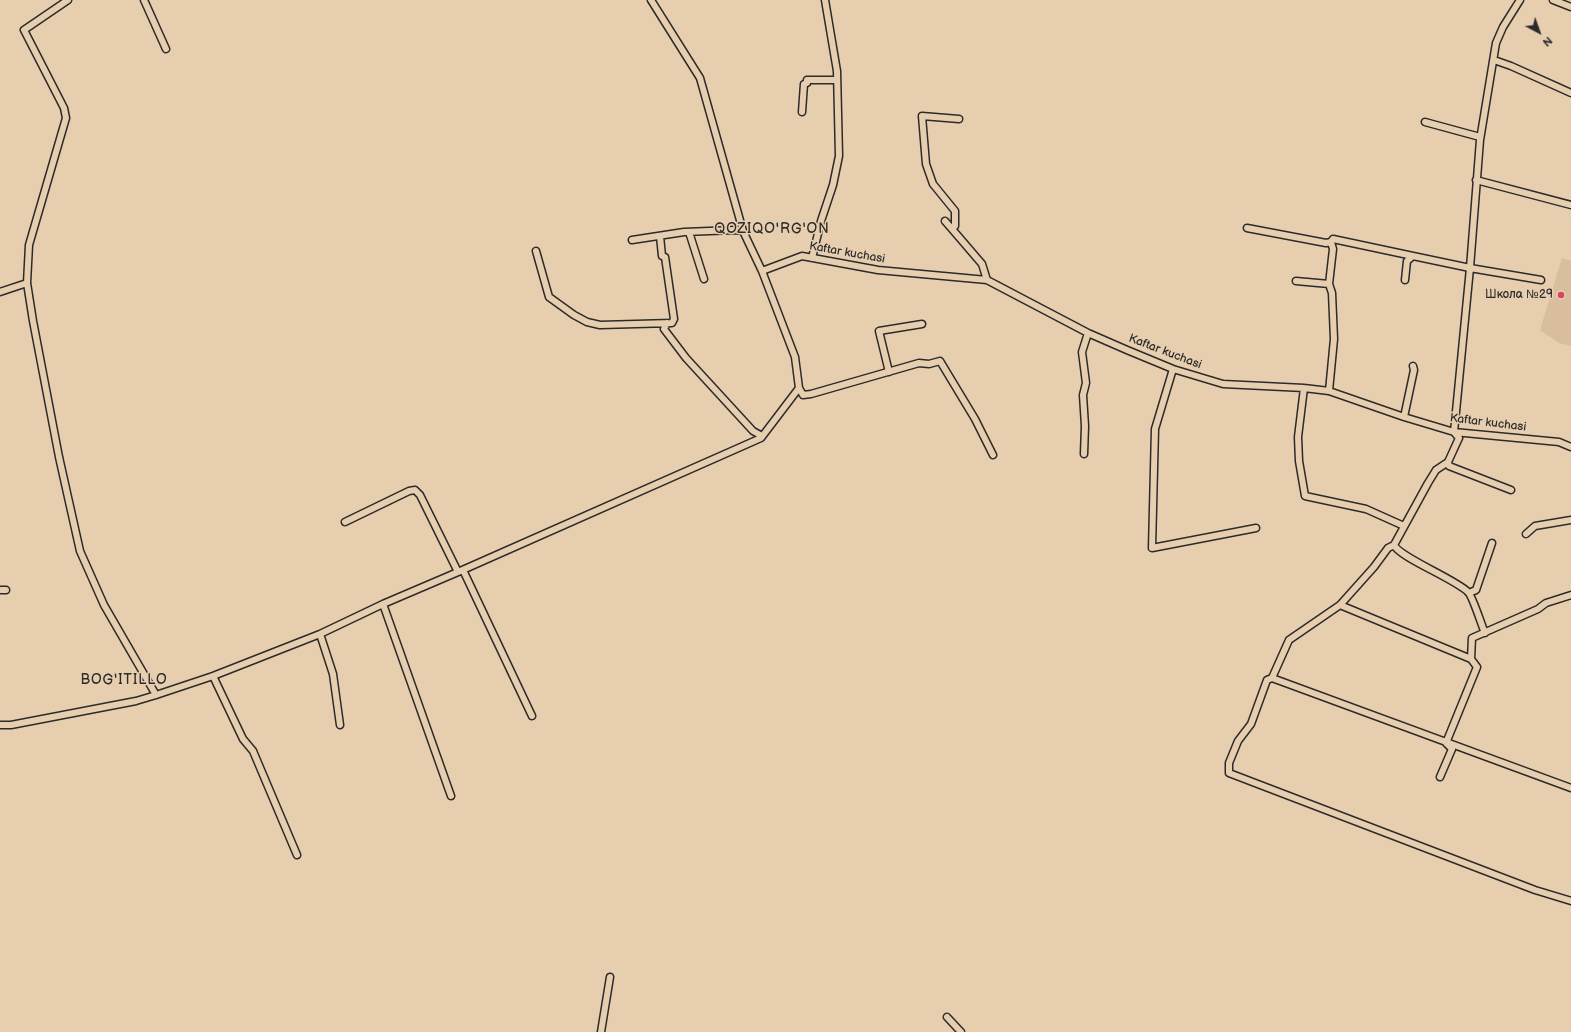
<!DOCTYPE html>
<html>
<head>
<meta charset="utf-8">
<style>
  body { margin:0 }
  #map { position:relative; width:1571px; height:1032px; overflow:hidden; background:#e7ceaf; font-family:"Balsamiq Sans",sans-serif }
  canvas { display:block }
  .north { position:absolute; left:1519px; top:12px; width:40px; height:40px; -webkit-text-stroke:3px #e7ceaf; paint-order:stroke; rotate:139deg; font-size:11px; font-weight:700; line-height:16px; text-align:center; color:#2b2b2b }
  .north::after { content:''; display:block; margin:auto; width:14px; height:18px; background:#2b2b2b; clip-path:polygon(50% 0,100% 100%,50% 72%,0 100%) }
</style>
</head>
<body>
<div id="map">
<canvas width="1571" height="1032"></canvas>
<div class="north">N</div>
</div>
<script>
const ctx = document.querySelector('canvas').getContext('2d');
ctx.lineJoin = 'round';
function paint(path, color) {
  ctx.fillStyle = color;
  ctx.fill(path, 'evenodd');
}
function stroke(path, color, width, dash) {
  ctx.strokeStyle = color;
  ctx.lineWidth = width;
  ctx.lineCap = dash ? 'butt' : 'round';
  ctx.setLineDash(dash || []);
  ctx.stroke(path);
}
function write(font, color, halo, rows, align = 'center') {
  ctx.font = font + ' "Balsamiq Sans",sans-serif';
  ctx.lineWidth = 3;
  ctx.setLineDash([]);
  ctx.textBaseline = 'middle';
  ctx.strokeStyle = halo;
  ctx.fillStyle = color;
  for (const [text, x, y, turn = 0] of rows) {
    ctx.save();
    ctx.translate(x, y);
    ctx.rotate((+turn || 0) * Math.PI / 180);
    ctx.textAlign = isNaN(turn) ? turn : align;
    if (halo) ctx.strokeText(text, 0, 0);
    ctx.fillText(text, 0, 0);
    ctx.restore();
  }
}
const built = new Path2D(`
  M 1562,258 L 1571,261 L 1571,346 L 1559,343 L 1540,330 Z`);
const minor = new Path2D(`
  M 68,0 L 24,30 L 64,108 L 66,118 L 29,245 L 27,283 L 33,321 L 59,457 L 80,551 L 104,605 L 156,695
  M 144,0 L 166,49
  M 651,0 L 700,78 L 743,231 L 762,271 L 795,357 L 799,388 L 803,395 L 811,394 L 919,363 L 929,364 L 940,361 L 975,419 L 993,455
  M 1553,0 L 1571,7
  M 1494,60 L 1511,66 L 1571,93
  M 802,112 L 804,84 L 807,83 L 807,80 L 837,80
  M 959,119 L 922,116 L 926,164 L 933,184 L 955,211 L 955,226 L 952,229 L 982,264 L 987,280
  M 1425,122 L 1480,137
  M 1476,180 L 1571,205
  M 945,221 L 952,229
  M 1247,228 L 1326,243 L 1331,242
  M 689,232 L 704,279
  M 632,240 L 684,232 L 735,230 L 743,231
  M 536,251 L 549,297 L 574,315 L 587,322 L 600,325 L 672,323 L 674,319 L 665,257 L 662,256 L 660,236
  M 812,258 L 821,221 L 833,185 L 839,156 L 837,71 L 825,0
  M 762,271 L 802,256 L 878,270 L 987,280 L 1088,333 L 1127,350 L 1173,369 L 1223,384 L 1304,388 L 1329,391 L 1404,417 L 1454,432 L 1559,442 L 1571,447
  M 1405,280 L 1407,261 L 1413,256 L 1470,268 L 1541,280
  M 1296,281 L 1329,284 L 1333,249 L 1331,242 L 1333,239 L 1413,256
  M 1329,284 L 1332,293 L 1334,339 L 1329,391
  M 0,292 L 27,283
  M 667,323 L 664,329 L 686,358 L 753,431 L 762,436
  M 1173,369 L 1155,429 L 1152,548 L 1256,528
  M 889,372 L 879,331 L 922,324
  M 1304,388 L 1298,437 L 1299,461 L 1305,496 L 1366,509 L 1404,526
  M 1404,417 L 1414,370 L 1413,366
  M 1084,454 L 1085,426 L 1083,395 L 1086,383 L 1082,352 L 1088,333
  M 1448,462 L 1449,466 L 1511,490
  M 345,522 L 409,491 L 415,490 L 420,495 L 458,572
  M 1526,534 L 1535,526 L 1571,520
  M 1394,545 L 1388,548 L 1374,567 L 1340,605 L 1471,659 L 1472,638 L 1538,609 L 1546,603 L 1571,595
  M 463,570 L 532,716
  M 0,590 L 6,590
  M 1469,593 L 1476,590 L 1492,543
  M 383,604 L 451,796
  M 1340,605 L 1289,640 L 1272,678 L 1571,788
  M 1485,633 C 1481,624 1473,597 1468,592 C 1455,579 1399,557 1394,545 L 1428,483 L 1436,470 L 1448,462 L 1459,438 L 1454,432 L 1470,268 L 1480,140 L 1496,43 L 1503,27 L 1520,0
  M 320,634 L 333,674 L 340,725
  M 213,676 L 243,739 L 253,751 L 297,855
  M 1272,678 L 1267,680 L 1251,724 L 1238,741 L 1229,763 L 1229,773 L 1535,890 L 1571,901
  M 0,725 L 11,725 L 136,701 L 156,695 L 213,676 L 320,634 L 383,604 L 458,572 L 761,438 L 799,388
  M 1440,777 L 1452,749 L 1446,743 L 1477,667 L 1471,659
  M 947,1017 L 961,1032
  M 601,1032 L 610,977`);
const markers = [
  [1561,295,4,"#d1495b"]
];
const streetNames = [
  ["Kaftar kuchasi",847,253,10],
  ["Kaftar kuchasi",1165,352,21],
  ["Kaftar kuchasi",1488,423,7]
];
const poiNames = [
  ["Школа №29",1553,295]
];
const quarterNames = [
  ["QOZIQO'RG'ON",772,229],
  ["BOG'ITILLO",124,680]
];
paint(built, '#d9be9d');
stroke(minor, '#2b2b2b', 9);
stroke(minor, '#e7ceaf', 6);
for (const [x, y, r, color] of markers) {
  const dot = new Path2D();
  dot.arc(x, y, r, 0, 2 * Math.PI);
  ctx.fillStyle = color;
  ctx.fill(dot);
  stroke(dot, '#e7ceaf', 1.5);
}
write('12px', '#2b2b2b', '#e7ceaf', streetNames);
write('12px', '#2b2b2b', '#e7ceaf', poiNames, 'right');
ctx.letterSpacing = '1px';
write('14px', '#2b2b2b', '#e7ceaf', quarterNames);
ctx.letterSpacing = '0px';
</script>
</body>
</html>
